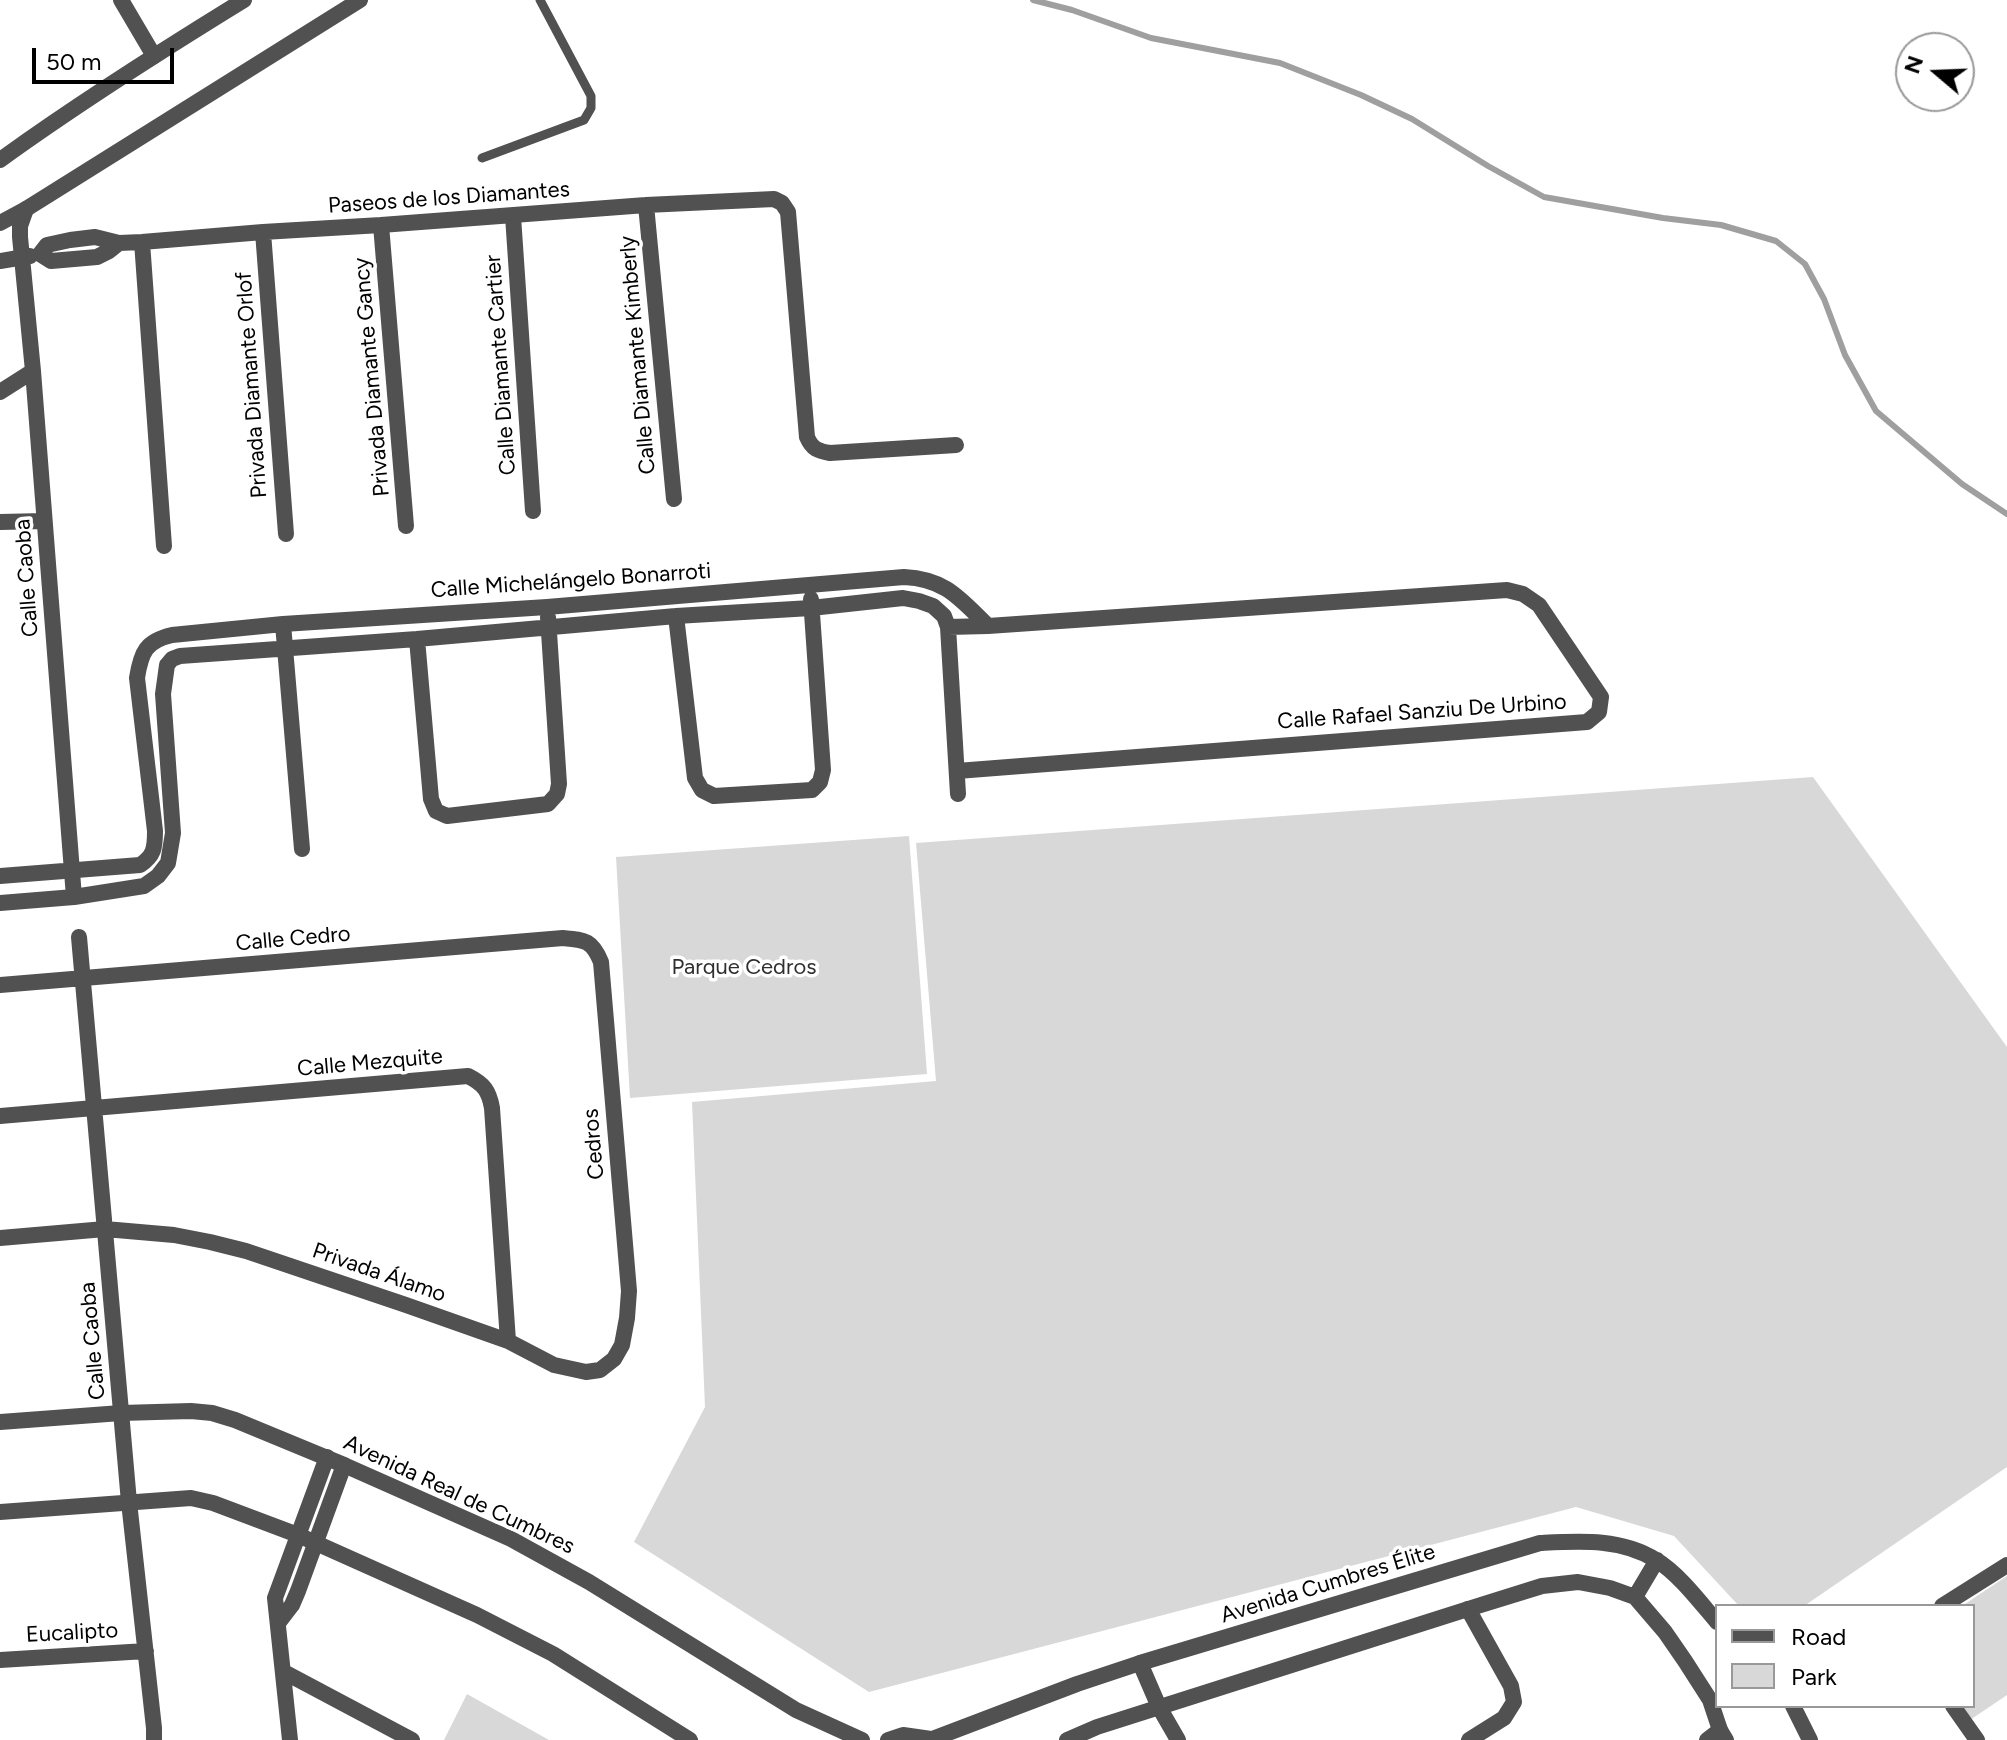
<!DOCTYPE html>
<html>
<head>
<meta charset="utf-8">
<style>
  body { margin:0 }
  #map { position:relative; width:2007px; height:1740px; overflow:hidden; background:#fff; font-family:Figtree,sans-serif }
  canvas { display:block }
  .legend { position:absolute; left:1715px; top:1604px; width:260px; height:104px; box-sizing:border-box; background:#fff; border:2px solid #999; margin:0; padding:10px 14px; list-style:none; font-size:24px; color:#000 }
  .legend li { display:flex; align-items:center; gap:16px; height:40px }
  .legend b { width:40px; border:2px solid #999 }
  .north { position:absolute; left:1895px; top:32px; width:80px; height:80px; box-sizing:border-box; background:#fff; border:2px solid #999; border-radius:50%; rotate:289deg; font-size:22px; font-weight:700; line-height:32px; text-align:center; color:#000 }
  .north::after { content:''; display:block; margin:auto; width:28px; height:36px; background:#000; clip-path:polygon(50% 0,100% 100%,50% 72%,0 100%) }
  .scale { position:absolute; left:32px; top:48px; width:142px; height:36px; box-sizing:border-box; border:4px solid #000; border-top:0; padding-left:10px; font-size:24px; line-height:28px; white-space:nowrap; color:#000; -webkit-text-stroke:6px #fff; paint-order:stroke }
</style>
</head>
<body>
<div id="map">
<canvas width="2007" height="1740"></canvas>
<ul class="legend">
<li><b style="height:10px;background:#515151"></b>Road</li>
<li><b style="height:22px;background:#d8d8d8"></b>Park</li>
</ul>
<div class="north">N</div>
<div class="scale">50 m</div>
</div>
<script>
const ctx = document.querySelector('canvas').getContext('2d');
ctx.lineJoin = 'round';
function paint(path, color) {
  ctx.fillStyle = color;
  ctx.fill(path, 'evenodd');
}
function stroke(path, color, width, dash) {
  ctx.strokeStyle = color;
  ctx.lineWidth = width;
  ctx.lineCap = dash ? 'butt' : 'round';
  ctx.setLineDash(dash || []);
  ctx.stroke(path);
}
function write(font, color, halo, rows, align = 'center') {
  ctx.font = font + ' Figtree,sans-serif';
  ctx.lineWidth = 7;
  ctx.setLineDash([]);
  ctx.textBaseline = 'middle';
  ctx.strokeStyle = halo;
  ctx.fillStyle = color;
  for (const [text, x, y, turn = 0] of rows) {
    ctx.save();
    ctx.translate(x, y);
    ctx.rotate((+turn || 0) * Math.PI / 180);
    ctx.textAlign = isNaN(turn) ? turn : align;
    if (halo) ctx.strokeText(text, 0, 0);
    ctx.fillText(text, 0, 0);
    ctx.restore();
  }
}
const green = new Path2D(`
  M 1813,777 L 2007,1047 L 2007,1467 L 1804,1606 L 1739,1606 L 1674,1536 L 1576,1507 L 869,1692 L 634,1542 L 705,1407 L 692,1102 L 936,1081 L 916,843 Z
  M 909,836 L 927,1074 L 630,1098 L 616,857 Z
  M 2007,1576 L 2007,1695 L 1970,1720 L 1960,1706 L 1973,1706 L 1973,1606 L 1962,1606 Z
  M 467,1694 L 549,1740 L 444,1740 Z`);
const stream = new Path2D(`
  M 1033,0 L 1072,10 L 1151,38 L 1280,63 L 1361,95 L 1412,119 L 1488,166 L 1544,197 L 1663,218 L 1721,225 L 1776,241 L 1805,264 L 1824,299 L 1845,355 L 1876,411 L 1962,484 L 2007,514`);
const service = new Path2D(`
  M 482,158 L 584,120 L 591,108 L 591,96 L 540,0`);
const minor = new Path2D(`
  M 121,0 L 154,56
  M 646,205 L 674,499
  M 26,209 L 20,226 L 20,237 L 33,371 L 74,897
  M 513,216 L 533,511
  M 381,225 L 406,526
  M 263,232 L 286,534
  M 142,242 L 164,546
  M 40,254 L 47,245 L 70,240 L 95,237 L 119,243 L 142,242 L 263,232 L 381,225 L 646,205 L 774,199 L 782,203 L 788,212 L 807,437 C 812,449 818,451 830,453 L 956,445
  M 40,254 L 51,261 L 97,257 L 109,251 L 119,243
  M 0,261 L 30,256
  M 0,392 L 33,371
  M 0,522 L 44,521
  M 676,616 L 695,778 L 702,790 L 714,796 L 812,790 L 820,782 L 823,770 L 811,599
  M 283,624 L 302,849
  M 948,627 L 988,626 L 1507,590 L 1523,594 L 1539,605 L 1601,697 L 1599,712 L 1587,722 L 957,771
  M 417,639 L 431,799 L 436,811 L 447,816 L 548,804 L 557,794 L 559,784 L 548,617
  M 167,665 L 172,659 L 180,656 L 417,639 L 676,616 L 811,608 L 903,598 L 919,601 L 933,606 L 944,616 L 948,627 L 958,794
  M 0,876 L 140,865 C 154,856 155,848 155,831 L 137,678 C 141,652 146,641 172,635 L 283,624 L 547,607 L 904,577 C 946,579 960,599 988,626
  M 0,903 L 74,897 L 144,886 L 158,876 L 168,863 L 173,833 L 163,694 L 167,665
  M 79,937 L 129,1502 L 154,1728 L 154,1740
  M 0,985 L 563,938 C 585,940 592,940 601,962 L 629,1291 L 627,1318 L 622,1345 L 614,1359 L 600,1370 L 586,1372 L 554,1365 L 508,1341 L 406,1305 L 246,1251 L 210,1242 L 174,1235 L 105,1229 L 0,1238
  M 0,1116 L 468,1076 C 484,1084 489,1091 492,1108 L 508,1341
  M 1942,1606 L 2007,1565
  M 1468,1609 L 1511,1686 L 1514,1702 L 1504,1718 L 1469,1740
  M 279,1622 L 292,1605 L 298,1591 L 344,1465
  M 0,1660 L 146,1651
  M 1140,1663 L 1159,1707 L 1178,1740
  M 284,1672 L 412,1740
  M 1953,1706 L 1977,1740
  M 290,1740 L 275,1598 L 327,1457
  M 1707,1740 L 1720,1730`);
const tertiary = new Path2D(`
  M 0,160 C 79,103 161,51 244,0
  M 0,223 L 26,209 L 360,0
  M 0,1422 L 121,1413 L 191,1411 L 212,1413 L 235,1420 L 344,1465 L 511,1539 L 589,1582 L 796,1710 L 862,1740
  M 0,1512 L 191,1498 L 213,1503 L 298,1535 L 477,1615 L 553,1654 L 690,1740
  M 1635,1597 L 1657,1560
  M 1793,1706 L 1810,1740
  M 935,1738 L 1077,1684 L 1140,1663 L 1540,1543 C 1580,1541 1621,1538 1656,1560 C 1678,1573 1700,1602 1717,1622
  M 888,1740 L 903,1735 L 938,1740
  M 1067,1740 L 1097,1727 L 1468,1609 L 1542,1586 L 1578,1582 L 1610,1588 L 1635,1597 L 1665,1632 L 1685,1661 L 1710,1700 L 1720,1730 L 1726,1740`);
const streetNames = [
  ["Paseos de los Diamantes",449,198,-4],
  ["Calle Diamante Kimberly",638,355,-95],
  ["Calle Diamante Cartier",501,365,-94],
  ["Privada Diamante Gancy",372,377,-95],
  ["Privada Diamante Orlof",252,385,-94],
  ["Calle Caoba",27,578,-94],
  ["Calle Michelángelo Bonarroti",571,581,-4],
  ["Calle Rafael Sanziu De Urbino",1422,712,-4],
  ["Calle Cedro",293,939,-5],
  ["Calle Mezquite",370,1063,-5],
  ["Cedros",594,1144,-95],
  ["Privada Álamo",379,1273,19],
  ["Calle Caoba",93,1341,-95],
  ["Avenida Real de Cumbres",459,1495,25],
  ["Avenida Cumbres Élite",1328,1584,-17],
  ["Eucalipto",72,1633,-3]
];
const parkNames = [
  ["Parque Cedros",744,968]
];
paint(green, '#d8d8d8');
stroke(stream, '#9f9f9f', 6);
stroke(service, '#515151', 9);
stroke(minor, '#515151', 16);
stroke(tertiary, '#515151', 16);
write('22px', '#000', '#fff', streetNames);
write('22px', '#2f2f2f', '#fff', parkNames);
</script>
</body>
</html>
